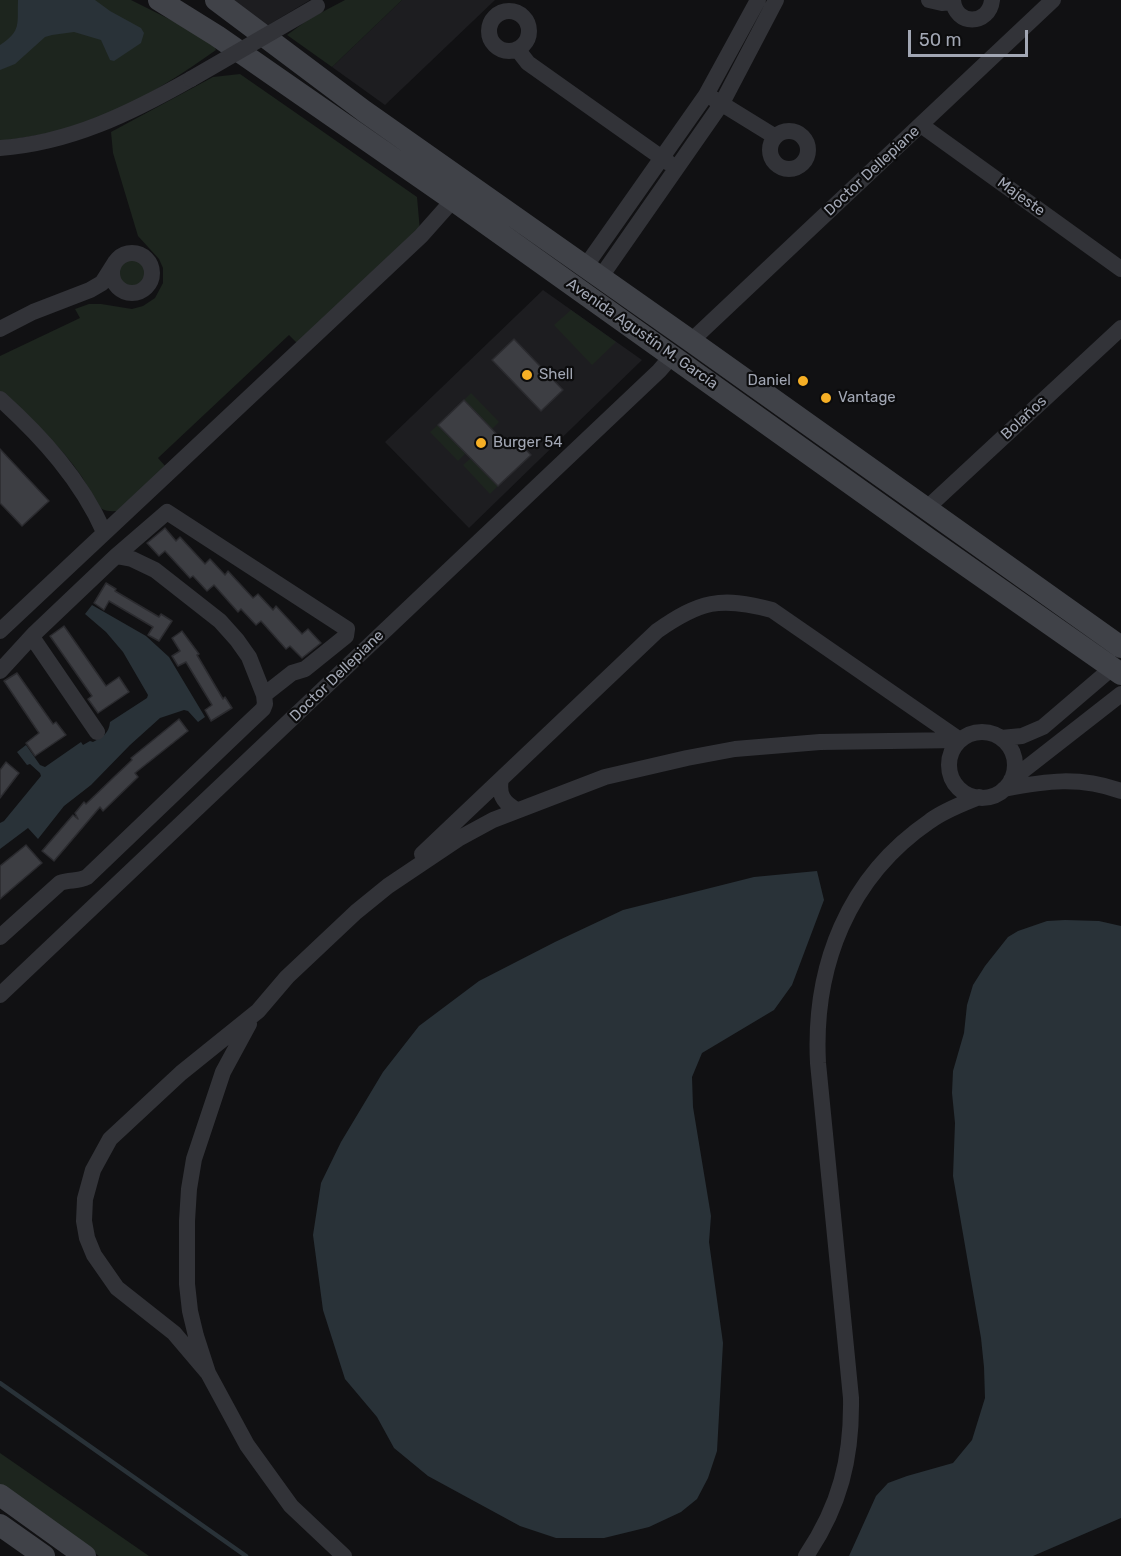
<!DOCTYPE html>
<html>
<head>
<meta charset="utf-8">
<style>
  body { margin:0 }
  #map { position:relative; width:1121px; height:1556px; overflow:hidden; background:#111113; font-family:Rubik,sans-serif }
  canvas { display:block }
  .scale { position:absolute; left:908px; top:30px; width:120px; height:27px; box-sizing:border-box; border:3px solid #a2a7b4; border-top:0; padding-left:8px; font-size:18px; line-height:21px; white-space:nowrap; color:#a2a7b4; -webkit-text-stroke:4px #0c0c0d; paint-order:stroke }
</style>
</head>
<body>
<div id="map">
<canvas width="1121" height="1556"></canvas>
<div class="scale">50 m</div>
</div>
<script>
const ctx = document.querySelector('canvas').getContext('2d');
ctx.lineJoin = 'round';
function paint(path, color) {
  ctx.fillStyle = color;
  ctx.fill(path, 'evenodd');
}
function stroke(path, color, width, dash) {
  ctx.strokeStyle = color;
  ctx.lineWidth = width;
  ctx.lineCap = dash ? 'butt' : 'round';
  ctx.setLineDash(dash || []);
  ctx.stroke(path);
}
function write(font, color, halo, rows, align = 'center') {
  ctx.font = font + ' Rubik,sans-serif';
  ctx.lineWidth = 4.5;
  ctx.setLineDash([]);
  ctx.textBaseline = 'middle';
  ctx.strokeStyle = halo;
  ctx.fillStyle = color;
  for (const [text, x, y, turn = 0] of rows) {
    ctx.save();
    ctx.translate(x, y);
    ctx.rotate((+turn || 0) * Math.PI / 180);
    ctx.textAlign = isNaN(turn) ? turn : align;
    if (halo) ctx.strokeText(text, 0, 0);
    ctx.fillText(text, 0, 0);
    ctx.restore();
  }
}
const built = new Path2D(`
  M 223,0 L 310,0 L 260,30 Z
  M 402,0 L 495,0 L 385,105 L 332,67 Z
  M 543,290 L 642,360 L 469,528 L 385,442 Z`);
const green = new Path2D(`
  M 0,0 L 131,0 L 181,25 L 214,46 L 216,50 C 174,80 131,107 82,124 C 56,133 28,137 0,141 Z
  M 345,0 L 402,0 L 332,67 L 287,35 L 309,19 Z
  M 240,74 L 417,197 L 420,231 L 298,344 L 289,335 L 158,458 L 166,467 L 120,511 C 114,511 107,512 102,509 C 92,503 88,486 82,477 C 60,444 29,419 0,392 L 0,356 L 80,318 L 75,309 L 89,304 L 101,304 L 132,309 L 143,306 L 155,298 L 163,283 L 163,268 L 159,259 L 138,236 L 113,153 L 111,132 L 213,77 Z
  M117 273a15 15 0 1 1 30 0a15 15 0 1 1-30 0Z
  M 571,310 L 616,342 L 592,365 L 554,325 Z
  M 471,393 L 499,422 L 492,429 L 464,400 Z
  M 438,425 L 466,453 L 458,461 L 430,432 Z
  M 471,458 L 498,486 L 490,494 L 463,465 Z
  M 0,1453 L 149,1556 L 99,1556 L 0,1485 Z`);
const water = new Path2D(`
  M 18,0 L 95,0 L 110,11 L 141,28 L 144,33 L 141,43 L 114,61 L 110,60 L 101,40 L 74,32 L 52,35 L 45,37 L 15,64 L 0,70 L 0,45 C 22,31 17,23 18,0 Z
  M 92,605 L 146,636 L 169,657 L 205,717 L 198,722 L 188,711 L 184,710 L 160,718 L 130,745 L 91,785 L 64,806 L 38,839 L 28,828 L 0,849 L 0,823 L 4,821 L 41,776 L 40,773 L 30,764 L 27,765 L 17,752 L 26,745 L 40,765 L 45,767 L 81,742 L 83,745 L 90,741 L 93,742 C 102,737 109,734 110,722 L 147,698 L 148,695 L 123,652 L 106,632 L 85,614 Z
  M 817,871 L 824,900 L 792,985 L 774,1010 L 702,1053 L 692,1077 L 693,1107 L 711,1216 L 709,1242 L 723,1343 L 717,1451 L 708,1478 L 697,1499 L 681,1512 L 649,1527 L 604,1538 L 556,1538 L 520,1526 L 428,1476 L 394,1448 L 377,1417 L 345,1379 L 323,1310 L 313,1235 L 321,1183 L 341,1142 L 383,1072 L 419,1026 L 479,981 L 555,942 L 623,910 L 754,877 Z
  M 1065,920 L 1099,921 L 1121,926 L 1121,1518 L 1033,1556 L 849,1556 L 876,1496 L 888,1483 L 907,1476 L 953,1463 L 972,1440 L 985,1398 L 984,1367 L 981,1338 L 953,1176 L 955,1123 L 952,1093 L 953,1071 L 964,1033 L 967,1005 L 973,985 L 985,966 L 1008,937 L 1018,931 L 1047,921 Z`);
const stream = new Path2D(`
  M 0,1383 L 246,1556`);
const building = new Path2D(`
  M 514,339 L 563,390 L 541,411 L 492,360 Z
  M 464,400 L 509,447 L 517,440 L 531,455 L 498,486 L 438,425 Z
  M 0,449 L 49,501 L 22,526 L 0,503 Z
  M 165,528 L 176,541 L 180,537 L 205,564 L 210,559 L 225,575 L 228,571 L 253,598 L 258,594 L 273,610 L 276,606 L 302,634 L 308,629 L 321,643 L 302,658 L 290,646 L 286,649 L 261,621 L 256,625 L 241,609 L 238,612 L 214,585 L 207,591 L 193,576 L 190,578 L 165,551 L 159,556 L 147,543 Z
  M 106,583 L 116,589 L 115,591 L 159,617 L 161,614 L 172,621 L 159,641 L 148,635 L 153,627 L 109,601 L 104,610 L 94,603 Z
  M 64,626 L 106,686 L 119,677 L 129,692 L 98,713 L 88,699 L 92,696 L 50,636 Z
  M 182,631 L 199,654 L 197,655 L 223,699 L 225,697 L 232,708 L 211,721 L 205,710 L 212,705 L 186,662 L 178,666 L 172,656 L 180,651 L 172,638 Z
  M 17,673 L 53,724 L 56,722 L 66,735 L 35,756 L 26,743 L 39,733 L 4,681 Z
  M 179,719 L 188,731 L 135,773 L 138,777 L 103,811 L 100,807 L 54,861 L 42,851 L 73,815 L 78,819 L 75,813 L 84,802 L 86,804 L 114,777 L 132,760 L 131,758 Z
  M 6,762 L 19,773 L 0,798 L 0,770 Z
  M 26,845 L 42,863 L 0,899 L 0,866 Z`);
const street = new Path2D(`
  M 929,0 L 942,3 L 952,2
  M 953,0 C 955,26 989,26 992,0
  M489 31a20 20 0 1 1 40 0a20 20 0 1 1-40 0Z
  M 517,49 L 528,63 L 669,163
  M 714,99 L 774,136
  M 921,125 L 1121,269
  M770 150a19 19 0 1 1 38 0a19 19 0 1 1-38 0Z
  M 0,148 C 70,143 131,113 191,79
  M112 273a20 20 0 1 1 40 0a20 20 0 1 1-40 0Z
  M 585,267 L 706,95 L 758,0
  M 600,278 L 722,103 L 776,0
  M 0,329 L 33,312 L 90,290 L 102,283 L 114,264
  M 691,341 L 1053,0
  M 0,399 C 42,437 81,480 104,532
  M 927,508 L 1121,328
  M 116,556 L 167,512 L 347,629 L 346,636 L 305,669 L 292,673 L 264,695
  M 0,631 L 421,236 L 453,200
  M 32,637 L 97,732
  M 0,671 L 35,633 L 116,556 L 132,559 L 155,570 L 220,621 L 237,640 L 249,657 L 264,695 L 265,704 L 263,709 L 246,725 L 87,877 C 78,882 70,879 60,883 L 0,937
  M949 765a33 33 0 1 1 66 0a33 33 0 1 1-66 0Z
  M 1001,738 L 1022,736 L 1043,727 L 1112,668
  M 501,779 C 498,794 503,803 517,810
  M 1011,780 L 1121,694
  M 1004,789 C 1046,781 1079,776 1121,791
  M 422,854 L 657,631 C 700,601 720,596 772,610 L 960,740
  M 0,995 L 659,371 L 672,356
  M 249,1024 L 223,1072 L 194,1159 L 189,1189 L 187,1221 L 187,1284 L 190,1311 L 196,1336 L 208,1373 L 247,1445 L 291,1506 L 344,1556
  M 208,1373 L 174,1333 L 117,1288 L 94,1255 L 87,1238 L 84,1221 L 85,1199 L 93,1170 L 110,1139 L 181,1073 L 258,1011 L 287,977 L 356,912 L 388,886 L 458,839 L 493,820 L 605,777 L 687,758 L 735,749 L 820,742 L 960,740
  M 806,1556 C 840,1506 852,1458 851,1398 L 818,1063 C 813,966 848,877 930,821 C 945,810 962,804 979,797`);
const secondary = new Path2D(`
  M 159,0 L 217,36 L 453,200 L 931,541 L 1121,674
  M 216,0 L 364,111 L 691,341 L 1121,647
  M 0,1495 L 85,1556
  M 0,1525 L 44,1556`);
const streetBridge = new Path2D(`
  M 191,79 L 317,6`);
const markers = [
  [527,375,6,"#f6af25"],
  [803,381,6,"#f6af25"],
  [826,398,6,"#f6af25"],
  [481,443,6,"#f6af25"]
];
const streetNames = [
  ["Doctor Dellepiane",872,171,-43],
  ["Majeste",1021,197,36],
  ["Avenida Agustín M. García",642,334,35],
  ["Bolaños",1024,418,-43],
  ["Doctor Dellepiane",337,676,-44]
];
const poiNames = [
  ["Shell",539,375],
  ["Daniel",791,381,"right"],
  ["Vantage",838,398],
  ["Burger 54",493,443]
];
paint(built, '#1d1d20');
paint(green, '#1d251e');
paint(water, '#293238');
stroke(stream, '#293238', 4.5);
paint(building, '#3d3e43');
stroke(building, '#2b2b2f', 1.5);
stroke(street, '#323338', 16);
stroke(secondary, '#404248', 22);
stroke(streetBridge, '#323338', 16);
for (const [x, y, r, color] of markers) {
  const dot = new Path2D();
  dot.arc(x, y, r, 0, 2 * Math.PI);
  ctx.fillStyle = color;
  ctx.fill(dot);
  stroke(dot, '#0c0c0d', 2);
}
write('15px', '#a2a7b4', '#0c0c0d', streetNames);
write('15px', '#a2a7b4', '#0c0c0d', poiNames, 'left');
</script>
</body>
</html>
